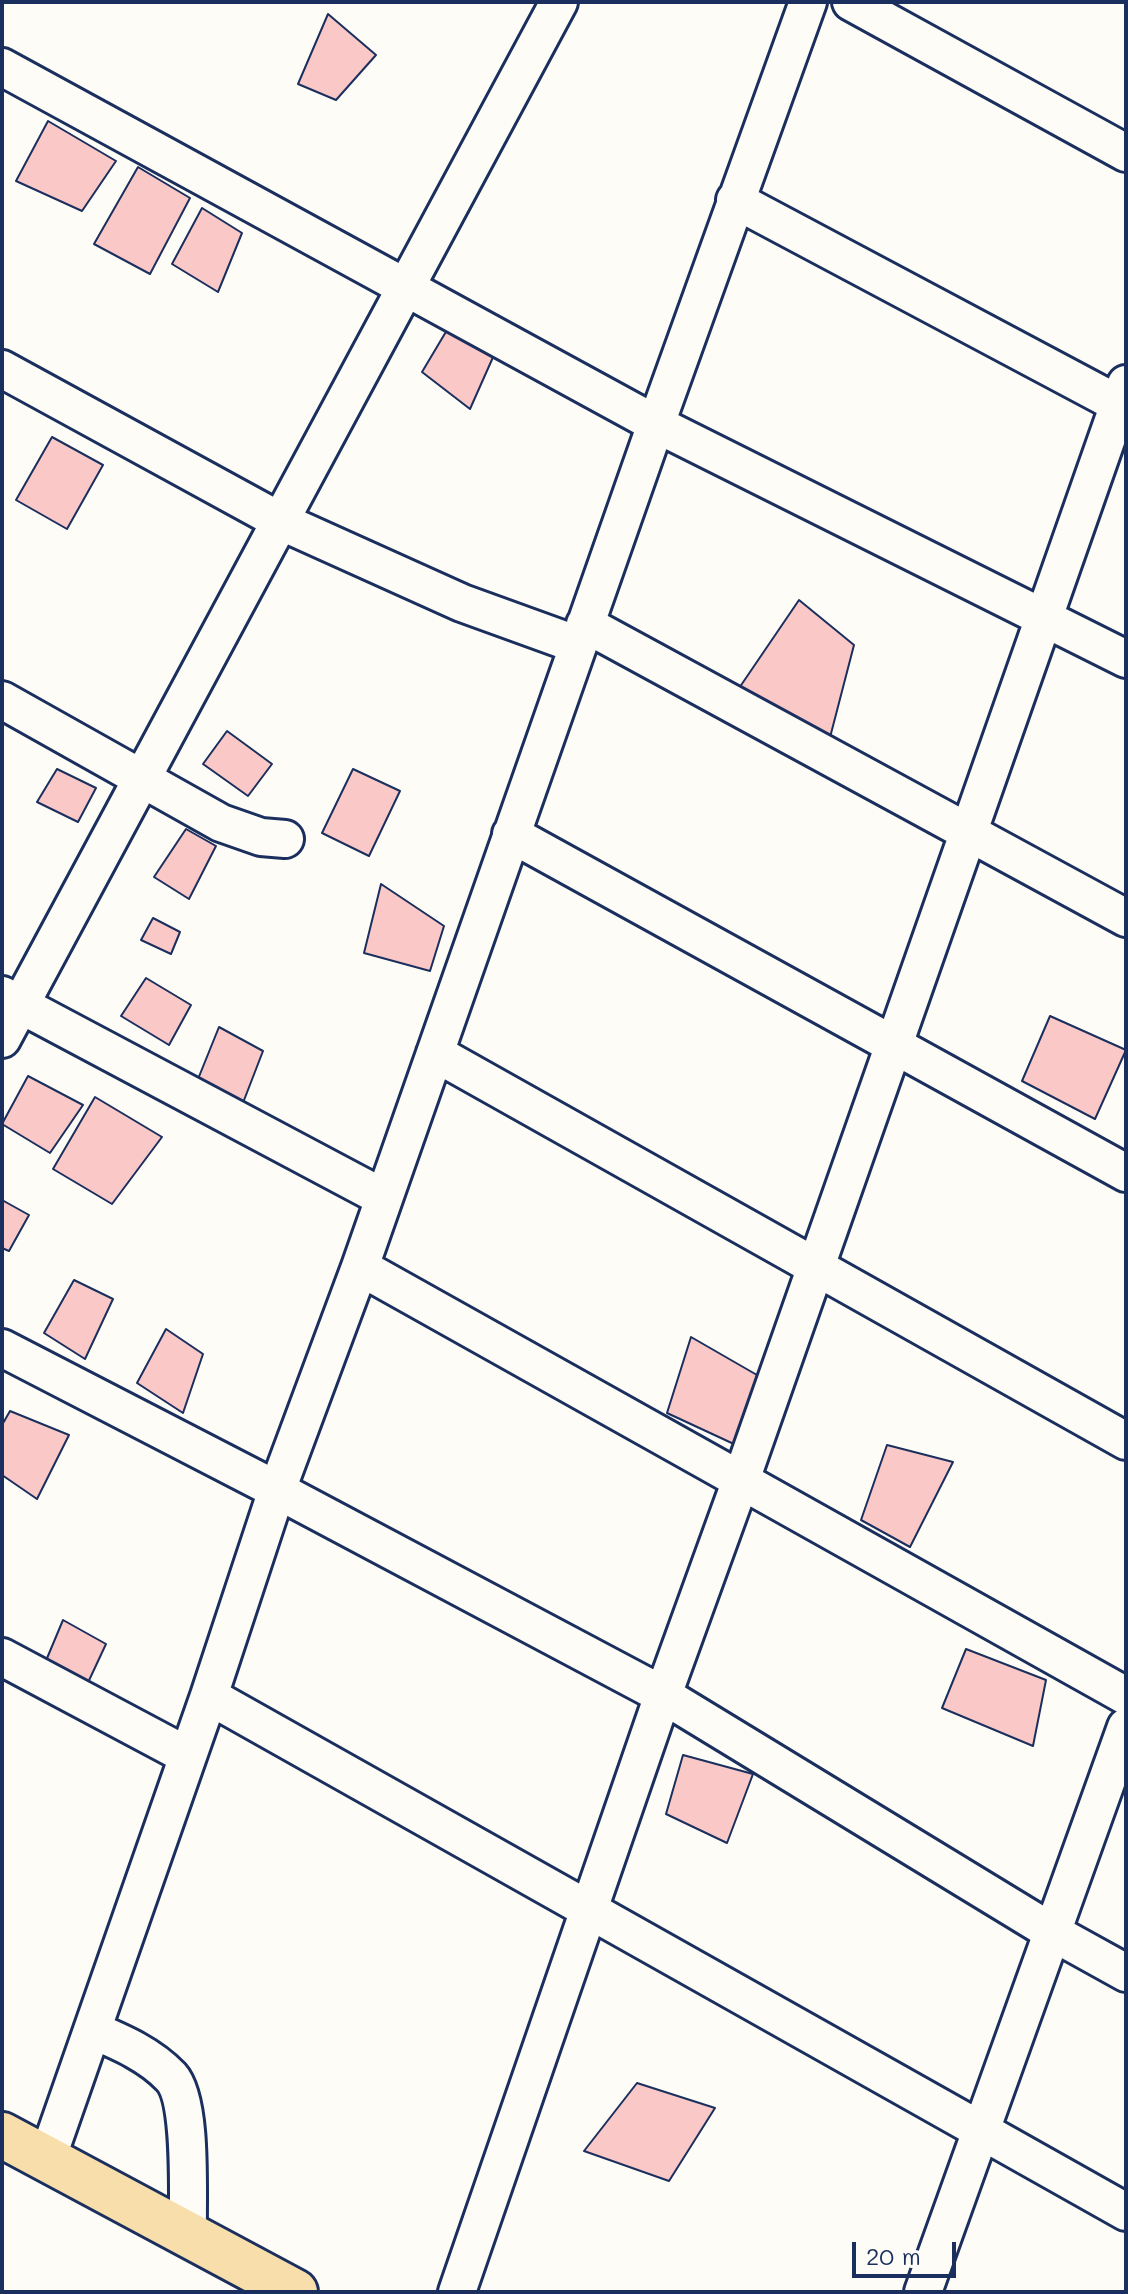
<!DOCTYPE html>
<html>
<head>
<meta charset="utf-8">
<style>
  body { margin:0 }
  #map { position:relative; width:1128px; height:2294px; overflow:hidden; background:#fdfcf7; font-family:Mali,sans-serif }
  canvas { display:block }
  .frame { position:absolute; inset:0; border:4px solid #1b2f5e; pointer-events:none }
  .scale { position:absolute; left:852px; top:2242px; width:104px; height:36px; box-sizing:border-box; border:4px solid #1b2f5e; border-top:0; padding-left:10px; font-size:24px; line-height:28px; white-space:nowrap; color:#1b2f5e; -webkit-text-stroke:6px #fdfcf7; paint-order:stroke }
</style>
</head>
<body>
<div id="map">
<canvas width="1128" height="2294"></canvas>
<div class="frame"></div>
<div class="scale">20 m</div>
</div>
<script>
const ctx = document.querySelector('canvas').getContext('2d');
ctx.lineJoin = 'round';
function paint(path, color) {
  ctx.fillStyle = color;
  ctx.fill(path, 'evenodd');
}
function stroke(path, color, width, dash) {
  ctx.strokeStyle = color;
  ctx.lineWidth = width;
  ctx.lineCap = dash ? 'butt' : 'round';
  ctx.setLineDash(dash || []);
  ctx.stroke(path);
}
const building = new Path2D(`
  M 328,14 L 376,55 L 336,100 L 298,84 Z
  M 48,121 L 116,161 L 82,211 L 16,181 Z
  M 138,167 L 190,198 L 150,274 L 94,244 Z
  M 202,208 L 242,233 L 218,292 L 172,264 Z
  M 450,325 L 494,355 L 470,409 L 422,372 Z
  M 52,437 L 103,465 L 67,529 L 16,500 Z
  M 799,600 L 854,645 L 827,749 L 733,697 Z
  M 227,731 L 272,764 L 248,796 L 203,764 Z
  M 57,769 L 96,788 L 78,822 L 37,802 Z
  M 353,769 L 400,791 L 369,856 L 322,833 Z
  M 186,829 L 216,846 L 189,899 L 154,877 Z
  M 381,884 L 444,926 L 430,971 L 364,953 Z
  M 153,918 L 180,932 L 171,954 L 141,940 Z
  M 146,978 L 191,1005 L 169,1045 L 121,1016 Z
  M 1050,1016 L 1126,1050 L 1095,1119 L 1022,1081 Z
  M 219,1027 L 263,1051 L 241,1108 L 196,1084 Z
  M 28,1076 L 83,1105 L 50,1153 L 2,1124 Z
  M 95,1097 L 162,1137 L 112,1204 L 53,1169 Z
  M 2,1200 L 29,1215 L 9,1251 L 2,1248 Z
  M 74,1280 L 113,1299 L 85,1359 L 44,1333 Z
  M 166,1329 L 203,1354 L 183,1413 L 137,1383 Z
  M 691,1337 L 757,1375 L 736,1445 L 667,1413 Z
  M 10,1411 L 69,1435 L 37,1499 L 2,1475 L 2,1425 Z
  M 887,1445 L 953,1462 L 910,1547 L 861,1520 Z
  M 63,1620 L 106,1644 L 85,1689 L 45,1663 Z
  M 966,1649 L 1046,1680 L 1033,1746 L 942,1708 Z
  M 683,1755 L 753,1774 L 727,1843 L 666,1814 Z
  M 637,2083 L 715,2108 L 669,2181 L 584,2151 Z`);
const minor = new Path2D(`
  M 851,2 L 1126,153
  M 2,67 L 656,424 L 1126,659
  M 735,200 L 1126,408
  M 2,369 L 280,521 L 462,603 L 578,645
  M 585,624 L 1126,918
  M 2,700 L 221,823 L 261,837 L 285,839
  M 511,834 L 1126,1173
  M 2,995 L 384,1198
  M 2,1039 L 559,2
  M 435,1053 L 1126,1441
  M 360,1267 L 1126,1696
  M 2,1348 L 277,1490 L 663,1695 L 1052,1932 L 1126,1973
  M 2,1657 L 188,1756
  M 209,1696 L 1126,2212
  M 92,2030 C 120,2042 149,2054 171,2077 C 193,2101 187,2200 188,2235
  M 47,2159 L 209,1696 L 277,1490 L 360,1267 L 656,424 L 808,2
  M 457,2292 L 663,1695 L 741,1480 L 1126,384
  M 923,2292 L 1126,1727`);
const highway = new Path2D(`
  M 2,2135 L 295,2292`);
paint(building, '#f9c8c7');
stroke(building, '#1b2f5e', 2);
stroke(minor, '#1b2f5e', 42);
stroke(highway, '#1b2f5e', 50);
stroke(minor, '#fdfcf7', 36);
stroke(highway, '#f8deab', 44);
</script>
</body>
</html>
